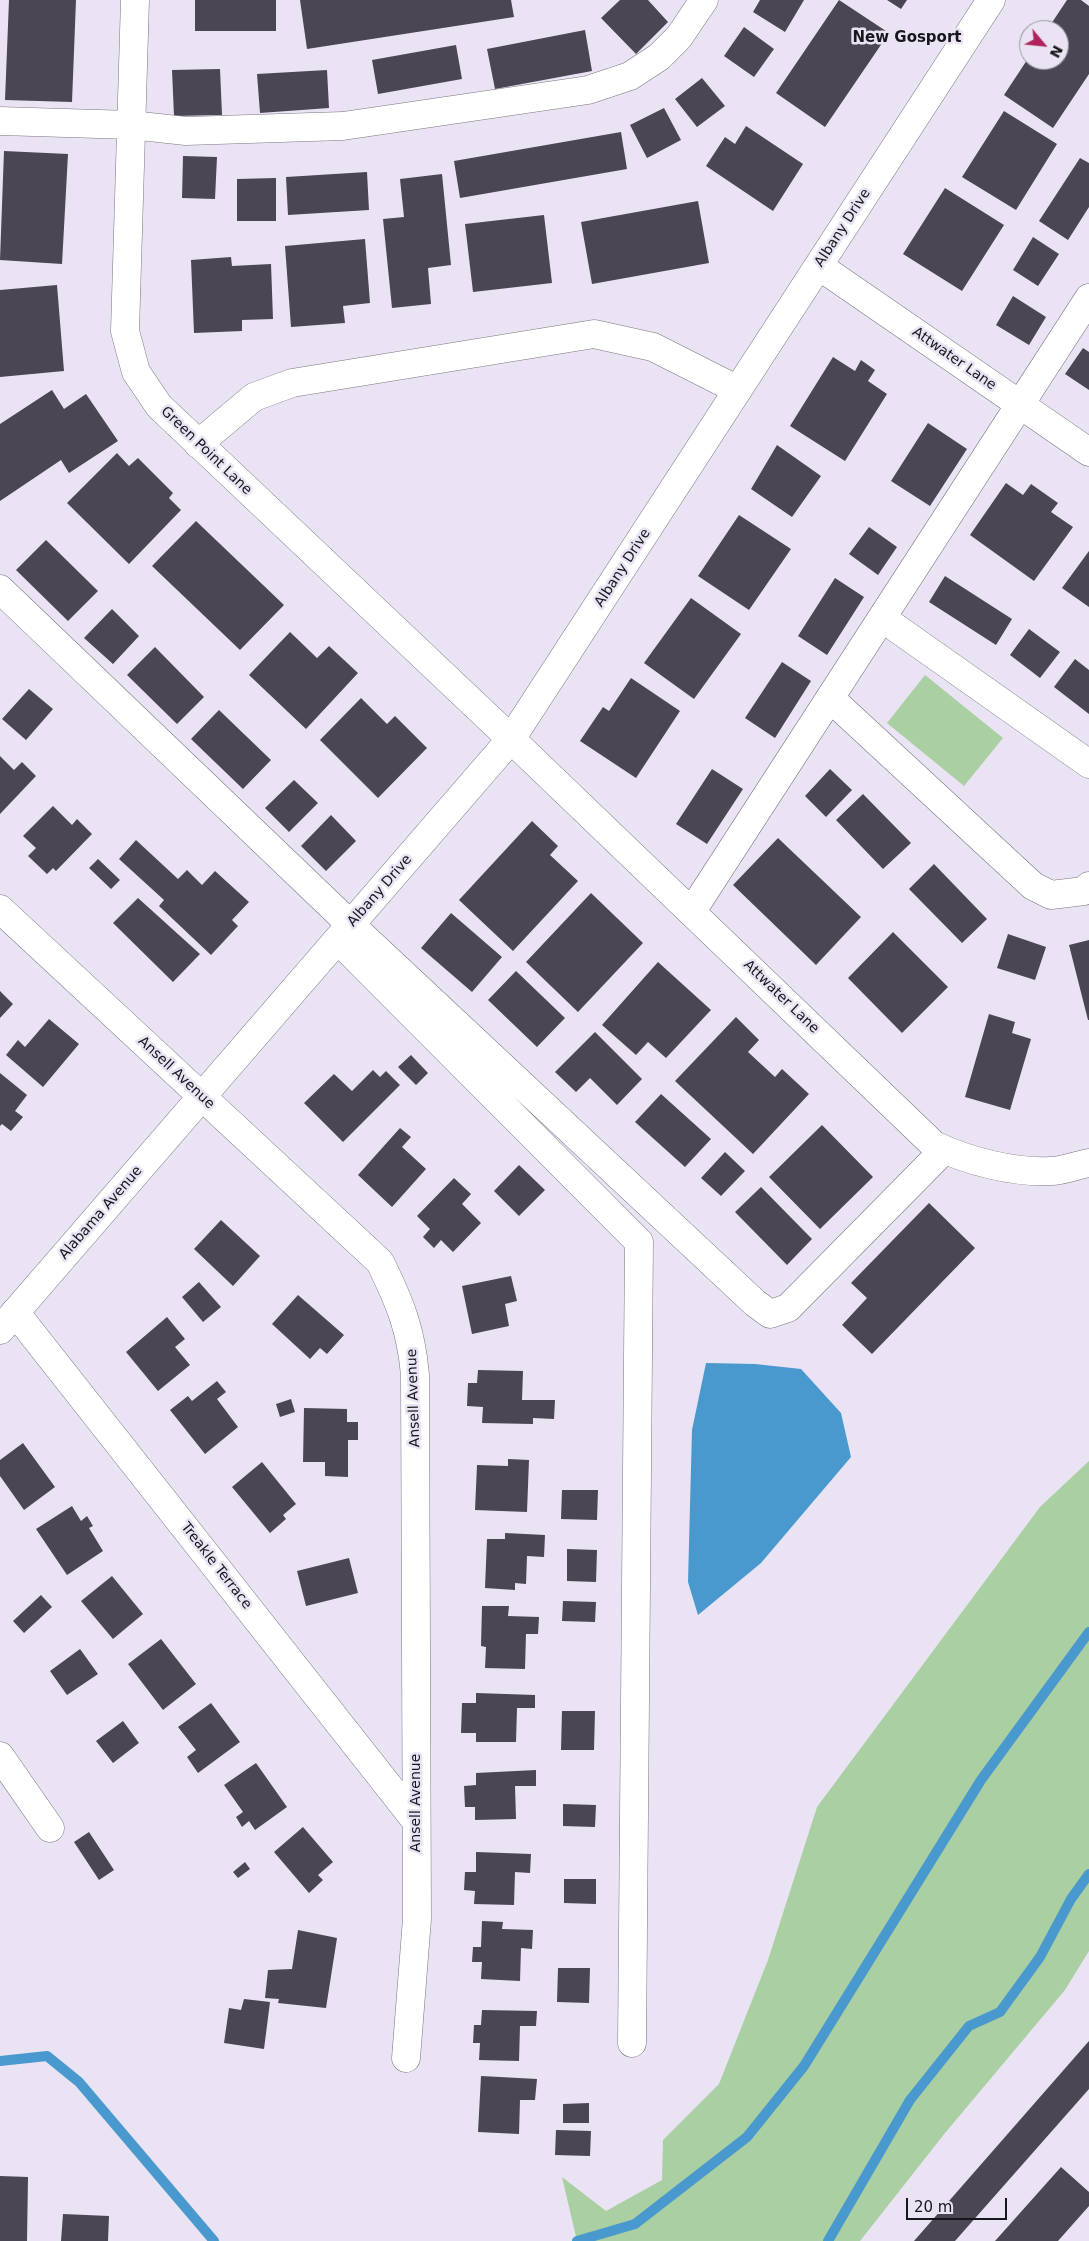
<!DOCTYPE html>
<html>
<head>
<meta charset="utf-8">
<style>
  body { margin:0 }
  #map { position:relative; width:1089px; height:2241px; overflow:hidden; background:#e9e3f3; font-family:"DejaVu Sans",sans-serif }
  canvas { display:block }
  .north { position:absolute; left:1019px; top:20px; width:50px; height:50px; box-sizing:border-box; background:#e9e3f3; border:1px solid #95919d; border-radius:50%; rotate:118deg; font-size:14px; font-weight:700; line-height:20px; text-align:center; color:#18161c }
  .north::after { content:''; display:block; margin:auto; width:18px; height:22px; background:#af225b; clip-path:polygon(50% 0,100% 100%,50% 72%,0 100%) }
  .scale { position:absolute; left:906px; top:2198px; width:101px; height:22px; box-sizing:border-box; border:2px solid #18161c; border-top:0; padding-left:6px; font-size:15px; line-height:18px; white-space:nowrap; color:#18161c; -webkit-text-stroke:4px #e9e3f3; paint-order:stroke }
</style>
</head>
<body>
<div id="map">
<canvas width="1089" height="2241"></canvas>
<div class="north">N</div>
<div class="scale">20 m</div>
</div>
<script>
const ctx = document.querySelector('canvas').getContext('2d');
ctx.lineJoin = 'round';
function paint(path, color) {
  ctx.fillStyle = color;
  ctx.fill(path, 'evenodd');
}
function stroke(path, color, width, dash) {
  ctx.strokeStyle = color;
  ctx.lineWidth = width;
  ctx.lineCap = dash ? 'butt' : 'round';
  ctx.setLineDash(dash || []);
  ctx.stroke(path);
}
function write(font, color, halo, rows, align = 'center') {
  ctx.font = font + ' "DejaVu Sans",sans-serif';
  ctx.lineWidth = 5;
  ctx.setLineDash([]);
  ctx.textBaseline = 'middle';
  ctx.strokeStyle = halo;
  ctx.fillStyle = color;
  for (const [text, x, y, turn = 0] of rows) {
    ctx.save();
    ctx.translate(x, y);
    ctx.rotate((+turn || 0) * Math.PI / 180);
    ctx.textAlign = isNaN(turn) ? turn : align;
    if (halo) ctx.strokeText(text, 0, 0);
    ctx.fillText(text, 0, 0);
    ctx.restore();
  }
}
const green = new Path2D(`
  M 925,675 L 1003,738 L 964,786 L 887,723 Z
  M 1089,1461 L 1089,1951 L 1065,1990 L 945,2133 L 860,2241 L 577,2241 L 562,2177 L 606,2211 L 662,2180 L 663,2140 L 719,2084 L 768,1960 L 817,1807 L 1040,1507 Z`);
const water = new Path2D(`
  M 706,1363 L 755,1364 L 801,1369 L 841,1413 L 851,1457 L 761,1563 L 698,1615 L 688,1582 L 692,1430 Z`);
const stream = new Path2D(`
  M 0,2061 L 47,2056 L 79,2082 L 214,2241
  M 577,2241 L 635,2224 L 747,2137 L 804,2066 L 981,1780 L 1089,1632
  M 828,2241 L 910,2100 L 969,2026 L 1000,2012 L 1040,1957 L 1071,1899 L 1089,1874`);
const building = new Path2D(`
  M 9,0 L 76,0 L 72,102 L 5,100 Z
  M 195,0 L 276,0 L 276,31 L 195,31 Z
  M 300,0 L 511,0 L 514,17 L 307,49 Z
  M 620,0 L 648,0 L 668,22 L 636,54 L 601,18 Z
  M 760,0 L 804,0 L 785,32 L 753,12 Z
  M 839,0 L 889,33 L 825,127 L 776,93 Z
  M 887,0 L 907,0 L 901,9 Z
  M 1067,0 L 1081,0 L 1089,6 L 1089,74 L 1053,128 L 1004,95 L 1029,57 L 1029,60 L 1059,60 L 1059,30 L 1047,30 Z
  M 744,27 L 774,49 L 754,77 L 724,56 Z
  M 585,30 L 592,71 L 495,89 L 487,49 Z
  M 456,45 L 462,79 L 378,94 L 372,60 Z
  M 220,69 L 222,115 L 174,116 L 172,70 Z
  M 327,70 L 329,108 L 260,113 L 257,74 Z
  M 702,78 L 725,106 L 697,127 L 675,99 Z
  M 664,108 L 681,140 L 647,158 L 630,125 Z
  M 1004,111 L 1057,144 L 1016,210 L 962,177 Z
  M 746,126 L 803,164 L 773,211 L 706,166 L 725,137 L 735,144 Z
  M 621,132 L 627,169 L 460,198 L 454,161 Z
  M 4,151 L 68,154 L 62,264 L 0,260 Z
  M 183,156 L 217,157 L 215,199 L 182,198 Z
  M 1080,158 L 1089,163 L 1089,207 L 1068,240 L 1039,221 Z
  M 367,172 L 369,210 L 288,215 L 286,177 Z
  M 442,174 L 451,265 L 428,268 L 431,304 L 392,308 L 383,219 L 404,217 L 400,179 Z
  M 276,178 L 276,221 L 237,221 L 237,179 Z
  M 945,188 L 1004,225 L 962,291 L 903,254 Z
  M 698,201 L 709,263 L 592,284 L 581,222 Z
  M 544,215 L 552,283 L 473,292 L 465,224 Z
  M 1033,237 L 1059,254 L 1038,286 L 1013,270 Z
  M 365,239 L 370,303 L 343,306 L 345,323 L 291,327 L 285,246 Z
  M 231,257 L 232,266 L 271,264 L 273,319 L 242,320 L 242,331 L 194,333 L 191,260 Z
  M 57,285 L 64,371 L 0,377 L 0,290 Z
  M 1013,296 L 1046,317 L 1029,345 L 996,325 Z
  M 1083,348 L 1089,352 L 1089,390 L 1065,374 Z
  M 833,357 L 855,371 L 861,360 L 875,370 L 868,381 L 887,394 L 845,461 L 790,426 Z
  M 52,390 L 64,409 L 86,394 L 118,441 L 69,473 L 61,460 L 0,501 L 0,424 Z
  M 928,423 L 967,449 L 930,506 L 891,481 Z
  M 777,445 L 821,476 L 792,517 L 751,489 Z
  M 117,453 L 129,466 L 138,458 L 173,493 L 169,498 L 181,510 L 129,564 L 67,503 Z
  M 1006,483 L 1023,495 L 1031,484 L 1058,503 L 1051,512 L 1073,527 L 1034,581 L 970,535 Z
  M 739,515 L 791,549 L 749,610 L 698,576 Z
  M 196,521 L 284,605 L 240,650 L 152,566 Z
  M 869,527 L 897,547 L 878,575 L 849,554 Z
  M 46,540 L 98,591 L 68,621 L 16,570 Z
  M 1089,551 L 1089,607 L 1062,588 Z
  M 945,576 L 1012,619 L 996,645 L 929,602 Z
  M 835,578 L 864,597 L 827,655 L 798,636 Z
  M 691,598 L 741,634 L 694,699 L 644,663 Z
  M 112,609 L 139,636 L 113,664 L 84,638 Z
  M 1029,629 L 1060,652 L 1040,678 L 1010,655 Z
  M 290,632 L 317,658 L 329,646 L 358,673 L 306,729 L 249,675 Z
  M 155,647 L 204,697 L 177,724 L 127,675 Z
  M 1075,659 L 1089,670 L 1089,714 L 1054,687 Z
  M 782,662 L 811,681 L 775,738 L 745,718 Z
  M 631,678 L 680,711 L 636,778 L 580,741 L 603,707 L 609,711 Z
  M 29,689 L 53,709 L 26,740 L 2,719 Z
  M 361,698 L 387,724 L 395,716 L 427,748 L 378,798 L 320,740 Z
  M 219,710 L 271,760 L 243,789 L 191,739 Z
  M 0,756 L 14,770 L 22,762 L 36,776 L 0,814 Z
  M 712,769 L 743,789 L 707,844 L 676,824 Z
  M 830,769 L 852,790 L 826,817 L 805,796 Z
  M 294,780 L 318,803 L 289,832 L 265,808 Z
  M 863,794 L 911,843 L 883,869 L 836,820 Z
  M 53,806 L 72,825 L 77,819 L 92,834 L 56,871 L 53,868 L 47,874 L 28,856 L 36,848 L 23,836 Z
  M 331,815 L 356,841 L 326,871 L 301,846 Z
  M 532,821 L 558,846 L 550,855 L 578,881 L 513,951 L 459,900 Z
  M 778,838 L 861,917 L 816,965 L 733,885 Z
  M 136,840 L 178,879 L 187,870 L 202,885 L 215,871 L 249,902 L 232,920 L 238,926 L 211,955 L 159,906 L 164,900 L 119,859 Z
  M 98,859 L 120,880 L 111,889 L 89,868 Z
  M 934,864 L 987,919 L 962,943 L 909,889 Z
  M 591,893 L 643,943 L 578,1012 L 526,962 Z
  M 138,898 L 200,954 L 173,982 L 113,923 Z
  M 451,913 L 502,957 L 472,992 L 421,948 Z
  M 893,932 L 948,987 L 902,1033 L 848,978 Z
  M 1008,934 L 1046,947 L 1035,980 L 997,968 Z
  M 1089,940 L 1089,1020 L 1088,1020 L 1069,945 Z
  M 658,962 L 711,1010 L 666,1058 L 648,1042 L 636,1055 L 602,1025 Z
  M 516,971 L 565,1018 L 537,1047 L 488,1000 Z
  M 0,991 L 13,1004 L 0,1018 Z
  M 989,1014 L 1015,1022 L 1012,1033 L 1031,1039 L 1010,1110 L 965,1097 Z
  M 736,1017 L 759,1040 L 748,1052 L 775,1077 L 782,1069 L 809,1094 L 753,1154 L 675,1081 Z
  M 49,1019 L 79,1044 L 43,1087 L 6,1055 L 18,1040 L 25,1047 Z
  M 595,1032 L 642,1079 L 617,1105 L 590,1078 L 576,1092 L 555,1072 Z
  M 411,1055 L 428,1073 L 416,1085 L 398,1067 Z
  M 373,1070 L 380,1077 L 386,1071 L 400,1085 L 343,1142 L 304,1103 L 334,1074 L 352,1091 Z
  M 0,1073 L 27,1095 L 15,1111 L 23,1117 L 11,1131 L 2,1124 L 0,1126 Z
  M 661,1094 L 711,1139 L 685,1167 L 635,1122 Z
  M 822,1125 L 873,1177 L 820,1229 L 769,1177 Z
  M 400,1128 L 411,1137 L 402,1147 L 426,1169 L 392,1207 L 358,1175 Z
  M 725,1152 L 745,1171 L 721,1196 L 701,1178 Z
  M 519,1165 L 545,1190 L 519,1216 L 494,1191 Z
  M 454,1178 L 471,1194 L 462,1204 L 481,1223 L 453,1252 L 441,1240 L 434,1248 L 423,1237 L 430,1229 L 417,1216 Z
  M 761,1187 L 812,1239 L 787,1265 L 735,1212 Z
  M 929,1203 L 975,1248 L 872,1354 L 842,1325 L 867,1298 L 851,1283 Z
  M 221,1220 L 260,1256 L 233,1286 L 194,1249 Z
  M 511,1276 L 517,1301 L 505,1304 L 509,1326 L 472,1334 L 462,1286 Z
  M 199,1282 L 221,1307 L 203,1322 L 182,1297 Z
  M 298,1295 L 344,1335 L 327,1354 L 320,1348 L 310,1359 L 272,1324 Z
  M 167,1317 L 185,1339 L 175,1347 L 190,1365 L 158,1391 L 126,1352 Z
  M 478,1370 L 523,1371 L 522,1400 L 555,1400 L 554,1419 L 533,1418 L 533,1424 L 482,1423 L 483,1407 L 467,1406 L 468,1383 L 477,1383 Z
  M 217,1381 L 226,1392 L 217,1399 L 238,1427 L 205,1454 L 170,1410 L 188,1396 L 192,1401 Z
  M 291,1399 L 295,1412 L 280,1417 L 276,1404 Z
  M 304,1408 L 347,1409 L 347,1422 L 358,1422 L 358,1440 L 348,1440 L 348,1477 L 325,1476 L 325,1462 L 303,1462 Z
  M 23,1443 L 55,1487 L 24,1510 L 0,1476 L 0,1460 Z
  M 508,1459 L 529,1460 L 527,1512 L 475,1510 L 477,1465 L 508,1466 Z
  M 262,1462 L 296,1504 L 283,1515 L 286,1519 L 270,1533 L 232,1487 Z
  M 562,1490 L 598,1490 L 597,1520 L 561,1519 Z
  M 72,1506 L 81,1521 L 87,1516 L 93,1526 L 89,1528 L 103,1551 L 67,1575 L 36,1529 Z
  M 505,1533 L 545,1535 L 544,1557 L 527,1556 L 526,1584 L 515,1583 L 515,1590 L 485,1588 L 487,1539 L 505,1539 Z
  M 567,1549 L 597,1550 L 596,1582 L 567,1581 Z
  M 349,1558 L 358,1593 L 306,1606 L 297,1571 Z
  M 112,1576 L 143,1614 L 113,1639 L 81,1601 Z
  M 41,1595 L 52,1607 L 24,1633 L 13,1621 Z
  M 563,1601 L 596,1602 L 595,1622 L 562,1621 Z
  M 482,1606 L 509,1606 L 508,1616 L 539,1617 L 538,1634 L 526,1634 L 525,1669 L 485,1668 L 486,1647 L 481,1646 Z
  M 161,1639 L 196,1684 L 163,1710 L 128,1664 Z
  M 80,1649 L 98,1674 L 67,1695 L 50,1671 Z
  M 476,1693 L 535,1695 L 535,1708 L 517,1708 L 516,1742 L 476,1742 L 476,1733 L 461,1733 L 462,1703 L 476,1703 Z
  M 211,1703 L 240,1742 L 198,1773 L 187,1757 L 196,1750 L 178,1727 Z
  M 562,1711 L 595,1711 L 594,1750 L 561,1750 Z
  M 123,1721 L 139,1743 L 113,1763 L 96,1741 Z
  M 256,1763 L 287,1807 L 255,1830 L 249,1821 L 242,1827 L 236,1817 L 243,1812 L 224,1785 Z
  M 536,1770 L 536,1786 L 515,1786 L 516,1819 L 475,1820 L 475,1807 L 465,1807 L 464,1786 L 476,1785 L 476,1773 Z
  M 563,1804 L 596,1805 L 595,1827 L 563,1826 Z
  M 303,1827 L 333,1862 L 318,1875 L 323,1880 L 309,1893 L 274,1852 Z
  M 89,1832 L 114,1870 L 99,1880 L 74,1842 Z
  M 476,1852 L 531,1854 L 530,1873 L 515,1872 L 514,1905 L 474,1904 L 475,1891 L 464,1890 L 465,1872 L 476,1872 Z
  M 245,1862 L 250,1869 L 238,1878 L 233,1872 Z
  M 564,1879 L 596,1879 L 596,1904 L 564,1903 Z
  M 482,1921 L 503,1922 L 502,1929 L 533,1930 L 532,1949 L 521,1948 L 520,1981 L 481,1979 L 482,1962 L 472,1962 L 473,1947 L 481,1947 Z
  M 298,1930 L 337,1938 L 326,2008 L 278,2003 L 279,1999 L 265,1998 L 268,1970 L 292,1969 Z
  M 558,1968 L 590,1968 L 589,2003 L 557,2002 Z
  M 244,1999 L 270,2002 L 264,2049 L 224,2043 L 229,2008 L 241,2010 Z
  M 482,2010 L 537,2011 L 536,2026 L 520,2026 L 519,2061 L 479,2060 L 480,2043 L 473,2043 L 474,2025 L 481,2025 Z
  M 1089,2041 L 1089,2089 L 955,2241 L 914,2241 Z
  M 481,2076 L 537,2079 L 535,2100 L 520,2100 L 519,2134 L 478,2132 Z
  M 589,2103 L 589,2123 L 563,2123 L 563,2104 Z
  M 556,2130 L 591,2131 L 590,2156 L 555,2155 Z
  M 1061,2167 L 1089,2192 L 1089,2206 L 1058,2241 L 995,2241 Z
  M 0,2176 L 28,2177 L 27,2241 L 0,2241 Z
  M 63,2214 L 109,2216 L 108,2241 L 61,2241 Z`);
const minor = new Path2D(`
  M 135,0 L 125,331 L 136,372 L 159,406 L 511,739 L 934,1145 C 968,1161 1013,1173 1051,1171 C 1063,1171 1077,1165 1089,1163
  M 0,121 L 131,125 L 186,131 L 343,126 L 588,90 L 630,76 L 659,57 L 679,37 L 704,0
  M 819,266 L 1089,452
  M 198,444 L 254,397 L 292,383 L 594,334 L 653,347 L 738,390
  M 0,589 L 351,925 L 755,1303 L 770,1314 L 788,1308 L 944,1150
  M 882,618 L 1089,764
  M 830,698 L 1033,886 L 1051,895 L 1084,891 L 1089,886
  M 0,909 L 380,1262 C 400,1303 411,1329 415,1375 L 417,1919 L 406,2058
  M 692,911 L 1089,298
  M 338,940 L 639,1242 L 632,2043
  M 15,1312 L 416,1821
  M 0,1330 L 511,739 L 991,0
  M 0,1756 L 50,1828`);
const streetNames = [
  ["Albany Drive",843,228,-57],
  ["Attwater Lane",954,359,35],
  ["Green Point Lane",206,451,44],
  ["Albany Drive",623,568,-57],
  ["Albany Drive",380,891,-49],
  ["Attwater Lane",781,997,44],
  ["Ansell Avenue",176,1073,43],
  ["Alabama Avenue",101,1213,-49],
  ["Ansell Avenue",414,1398,-92],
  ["Treakle Terrace",216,1566,52],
  ["Ansell Avenue",416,1803,-90]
];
const neighbourhoodNames = [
  ["New Gosport",907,38]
];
paint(green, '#a9cfa3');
paint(water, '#4999ce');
stroke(stream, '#4999ce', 10);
paint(building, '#4b4653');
stroke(minor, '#7a7583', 29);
stroke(minor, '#fff', 28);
write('14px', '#18161c', '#e9e3f3', streetNames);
write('bold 15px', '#18161c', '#e9e3f3', neighbourhoodNames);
</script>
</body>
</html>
